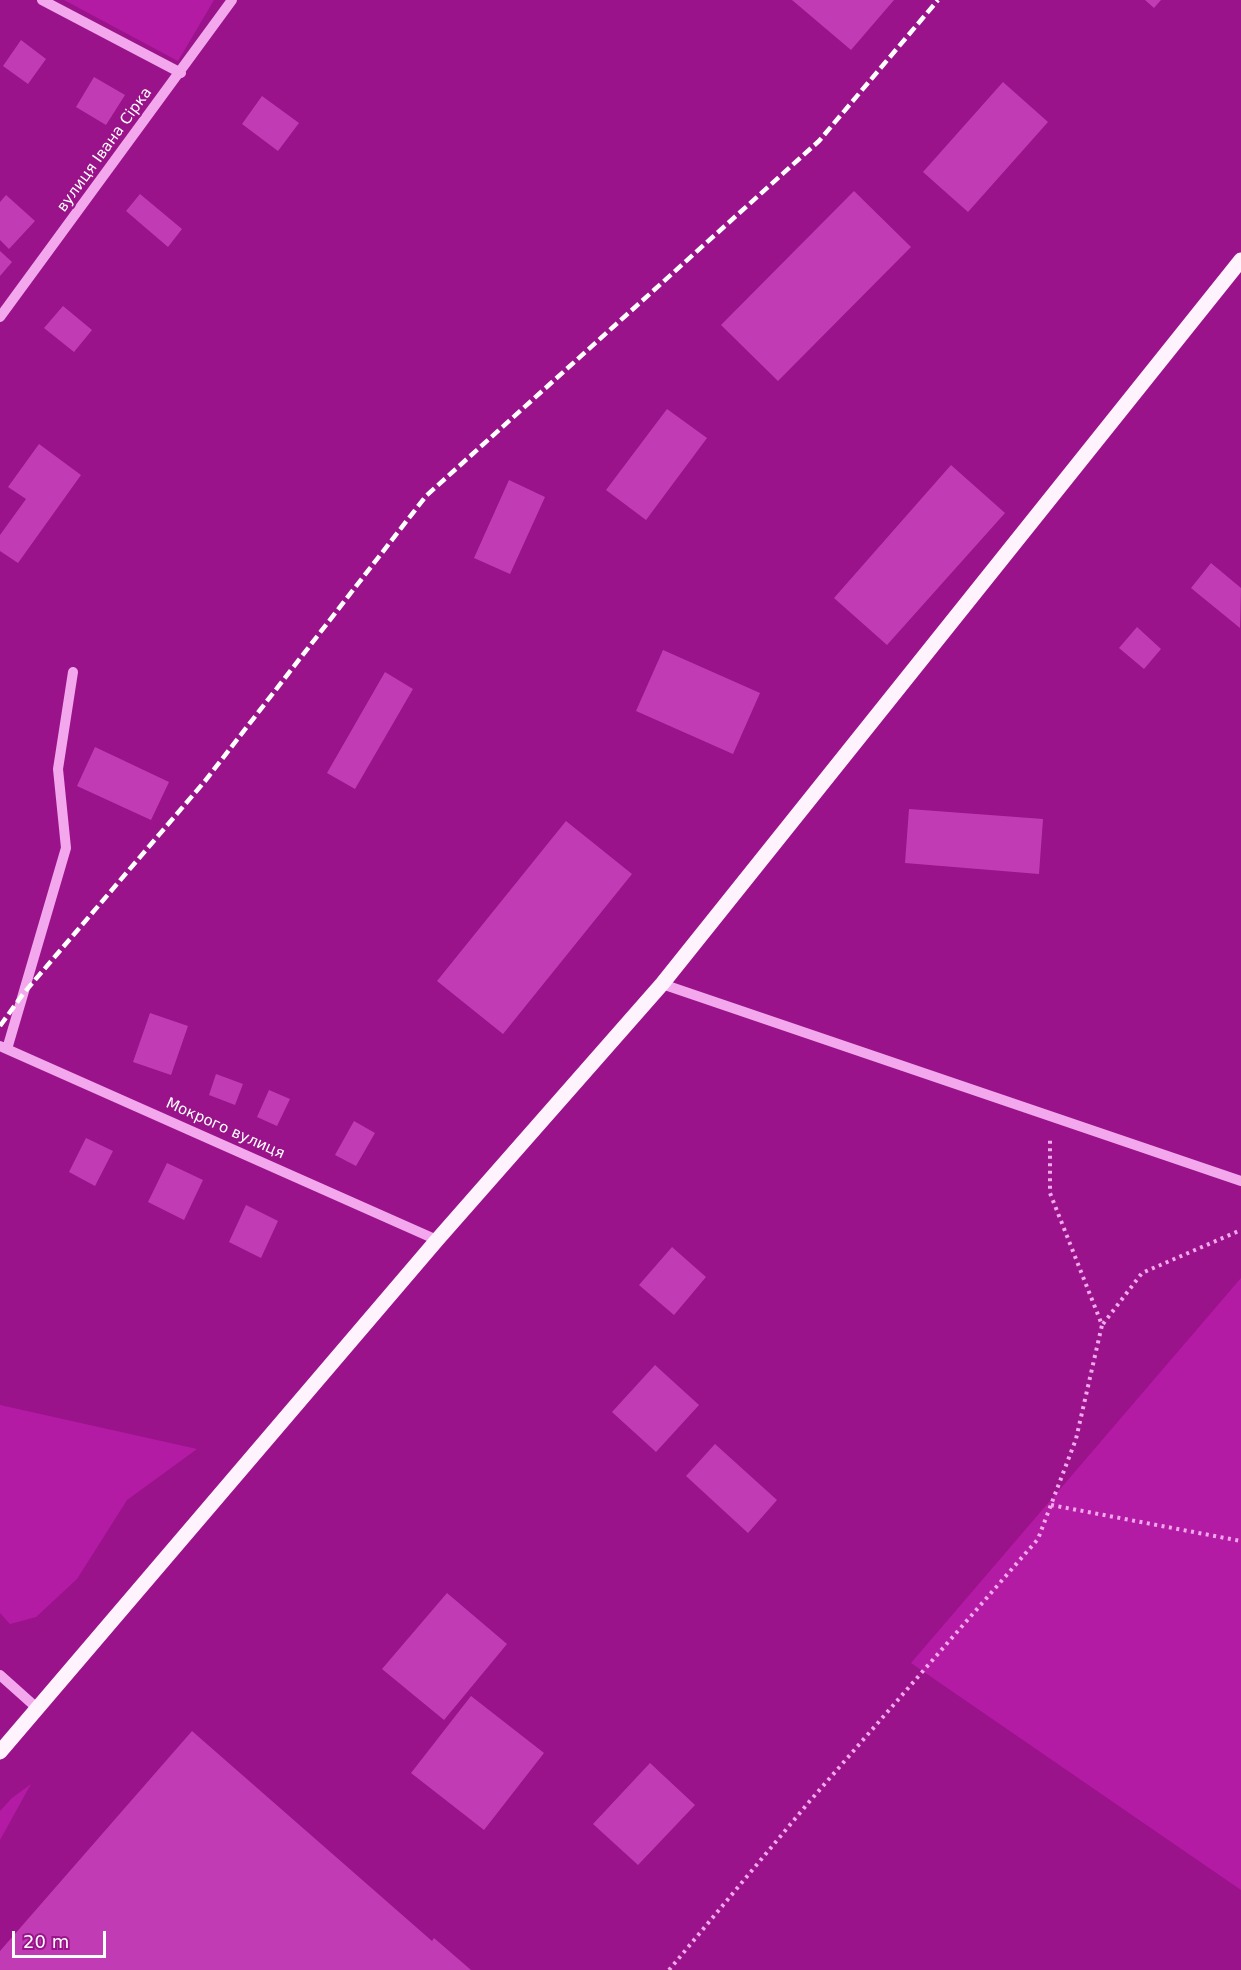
<!DOCTYPE html>
<html>
<head>
<meta charset="utf-8">
<style>
  body { margin:0 }
  #map { position:relative; width:1241px; height:1970px; overflow:hidden; background:#9a138b; font-family:"DejaVu Sans",sans-serif }
  canvas { display:block }
  .scale { position:absolute; left:12px; top:1931px; width:94px; height:27px; box-sizing:border-box; border:3px solid #fff; border-top:0; padding-left:8px; font-size:18px; line-height:21px; white-space:nowrap; color:#fff; -webkit-text-stroke:4px #9a138b; paint-order:stroke }
</style>
</head>
<body>
<div id="map">
<canvas width="1241" height="1970"></canvas>
<div class="scale">20 m</div>
</div>
<script>
const ctx = document.querySelector('canvas').getContext('2d');
ctx.lineJoin = 'round';
function paint(path, color) {
  ctx.fillStyle = color;
  ctx.fill(path, 'evenodd');
}
function stroke(path, color, width, dash) {
  ctx.strokeStyle = color;
  ctx.lineWidth = width;
  ctx.lineCap = dash ? 'butt' : 'round';
  ctx.setLineDash(dash || []);
  ctx.stroke(path);
}
function write(font, color, halo, rows, align = 'center') {
  ctx.font = font + ' "DejaVu Sans",sans-serif';
  ctx.lineWidth = 4.5;
  ctx.setLineDash([]);
  ctx.textBaseline = 'middle';
  ctx.strokeStyle = halo;
  ctx.fillStyle = color;
  for (const [text, x, y, turn = 0] of rows) {
    ctx.save();
    ctx.translate(x, y);
    ctx.rotate((+turn || 0) * Math.PI / 180);
    ctx.textAlign = isNaN(turn) ? turn : align;
    if (halo) ctx.strokeText(text, 0, 0);
    ctx.fillText(text, 0, 0);
    ctx.restore();
  }
}
const green = new Path2D(`
  M 64,0 L 214,0 L 178,61 Z
  M 1241,1278 L 1241,1890 L 911,1663 Z
  M 0,1405 L 197,1449 L 127,1500 L 77,1579 L 36,1617 L 10,1624 L 0,1613 Z
  M 31,1784 L 0,1840 L 0,1811 L 12,1798 Z`);
const building = new Path2D(`
  M 792,0 L 894,0 L 851,50 Z
  M 1145,0 L 1161,0 L 1154,8 Z
  M 21,40 L 46,59 L 28,84 L 3,66 Z
  M 94,77 L 125,95 L 106,125 L 76,107 Z
  M 1003,82 L 1048,122 L 968,212 L 923,172 Z
  M 262,96 L 299,123 L 278,151 L 242,124 Z
  M 854,191 L 911,247 L 778,381 L 721,325 Z
  M 140,194 L 182,229 L 168,247 L 126,211 Z
  M 6,195 L 35,221 L 9,249 L 0,240 L 0,202 Z
  M 0,251 L 12,262 L 0,276 Z
  M 63,306 L 92,330 L 74,352 L 44,328 Z
  M 667,409 L 707,438 L 646,520 L 606,490 Z
  M 39,444 L 81,475 L 18,563 L 0,551 L 0,535 L 26,499 L 8,487 Z
  M 951,465 L 1005,513 L 887,645 L 834,598 Z
  M 509,480 L 545,497 L 510,574 L 474,558 Z
  M 1211,563 L 1241,588 L 1240,628 L 1191,588 Z
  M 1137,627 L 1161,649 L 1144,669 L 1119,648 Z
  M 663,650 L 760,693 L 733,754 L 636,711 Z
  M 385,672 L 413,689 L 355,789 L 327,773 Z
  M 95,747 L 169,782 L 151,820 L 77,786 Z
  M 909,809 L 1043,819 L 1039,874 L 905,863 Z
  M 566,821 L 632,874 L 503,1034 L 437,981 Z
  M 150,1013 L 188,1026 L 171,1075 L 133,1062 Z
  M 216,1074 L 243,1084 L 235,1105 L 209,1095 Z
  M 269,1090 L 290,1099 L 277,1126 L 257,1117 Z
  M 354,1121 L 375,1133 L 356,1166 L 335,1155 Z
  M 86,1138 L 113,1151 L 95,1186 L 69,1172 Z
  M 167,1163 L 203,1180 L 184,1220 L 148,1202 Z
  M 246,1205 L 278,1221 L 261,1258 L 229,1242 Z
  M 672,1247 L 706,1277 L 674,1315 L 639,1285 Z
  M 655,1365 L 699,1405 L 656,1452 L 612,1412 Z
  M 715,1444 L 777,1500 L 748,1533 L 686,1476 Z
  M 447,1593 L 507,1644 L 444,1720 L 382,1669 Z
  M 471,1696 L 544,1753 L 484,1830 L 411,1773 Z
  M 192,1731 L 432,1941 L 434,1938 L 471,1970 L 0,1970 L 0,1951 Z
  M 650,1763 L 695,1805 L 638,1865 L 593,1824 Z`);
const path = new Path2D(`
  M 1103,1324 L 1142,1273 L 1241,1230
  M 1051,1505 L 1241,1541
  M 669,1970 L 809,1802 L 1038,1539 L 1076,1439 L 1102,1325 L 1050,1193 L 1050,1137`);
const minor = new Path2D(`
  M 42,0 L 181,73
  M 0,317 L 232,0
  M 662,984 L 1241,1181
  M 0,1046 L 437,1240
  M 7,1049 L 66,848 L 58,769 L 73,672
  M 0,1675 L 38,1709`);
const major = new Path2D(`
  M 0,1752 L 437,1240 L 662,984 L 1241,260`);
const rail = new Path2D(`
  M 0,1026 L 23,994 L 205,781 L 426,496 L 819,141 L 938,0`);
const streetNames = [
  ["вулиця Івана Сірка",105,150,-54],
  ["Мокрого вулиця",225,1129,24]
];
paint(green, '#b41ba5');
paint(building, '#c13cb4');
stroke(path, '#f3a7ec', 4, [3, 4.5]);
stroke(minor, '#f3a7ec', 10);
stroke(major, '#fff3fd', 15);
stroke(rail, '#fff', 4.5, [10, 4.5]);
write('15px', '#fff', '#9a138b', streetNames);
</script>
</body>
</html>
